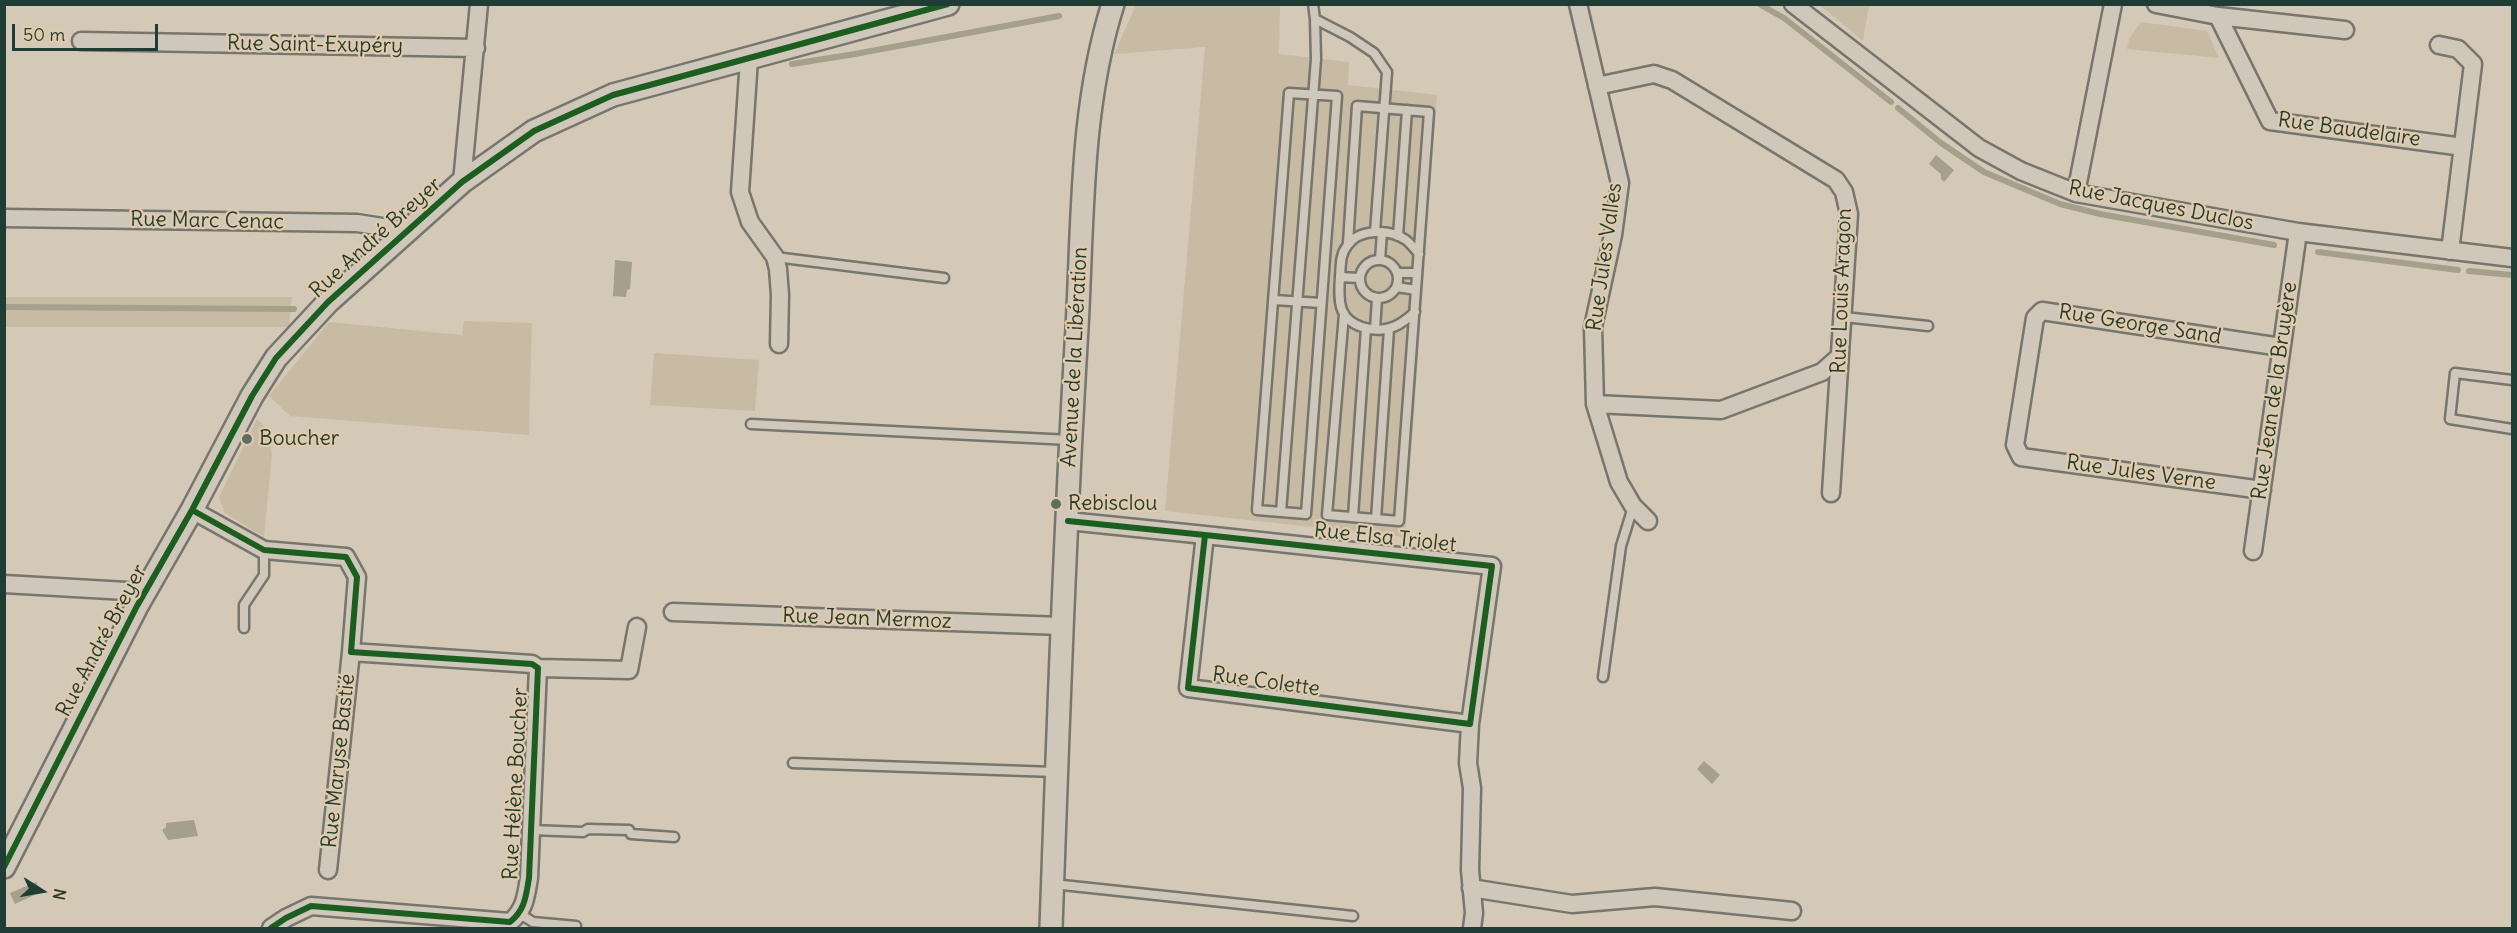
<!DOCTYPE html>
<html>
<head>
<meta charset="utf-8">
<style>
  body { margin:0 }
  #map { position:relative; width:2517px; height:933px; overflow:hidden; background:#d4c8b7; font-family:Delius,sans-serif }
  canvas { display:block }
  .frame { position:absolute; inset:0; border:6px solid #1f3d34; pointer-events:none }
  .north { position:absolute; left:12px; top:861px; width:60px; height:60px; -webkit-text-stroke:4px #e1caaa; paint-order:stroke; rotate:101deg; font-size:16px; font-weight:700; line-height:24px; text-align:center; color:#1f3d34 }
  .north::after { content:''; display:block; margin:auto; width:21px; height:27px; background:#1f3d34; clip-path:polygon(50% 0,100% 100%,50% 72%,0 100%) }
  .scale { position:absolute; left:12px; top:24px; width:146px; height:27px; box-sizing:border-box; border:3px solid #1f3d34; border-top:0; padding-left:8px; font-size:18px; line-height:21px; white-space:nowrap; color:#1f3d34; -webkit-text-stroke:4px #e1caaa; paint-order:stroke }
</style>
</head>
<body>
<div id="map">
<canvas width="2517" height="933"></canvas>
<div class="frame"></div>
<div class="north">N</div>
<div class="scale">50 m</div>
</div>
<script>
const ctx = document.querySelector('canvas').getContext('2d');
ctx.lineJoin = 'round';
function paint(path, color) {
  ctx.fillStyle = color;
  ctx.fill(path, 'evenodd');
}
function stroke(path, color, width, dash) {
  ctx.strokeStyle = color;
  ctx.lineWidth = width;
  ctx.lineCap = dash ? 'butt' : 'round';
  ctx.setLineDash(dash || []);
  ctx.stroke(path);
}
function write(font, color, halo, rows, align = 'center') {
  ctx.font = font + ' Delius,sans-serif';
  ctx.lineWidth = 4.5;
  ctx.setLineDash([]);
  ctx.textBaseline = 'middle';
  ctx.strokeStyle = halo;
  ctx.fillStyle = color;
  for (const [text, x, y, turn = 0] of rows) {
    ctx.save();
    ctx.translate(x, y);
    ctx.rotate((+turn || 0) * Math.PI / 180);
    ctx.textAlign = isNaN(turn) ? turn : align;
    if (halo) ctx.strokeText(text, 0, 0);
    ctx.fillText(text, 0, 0);
    ctx.restore();
  }
}
const green = new Path2D(`
  M 1136,5 L 1304,5 L 1280,6 L 1279,54 L 1349,62 L 1348,85 L 1437,95 L 1405,537 L 1165,511 L 1205,47 L 1114,54 Z
  M 1820,5 L 1869,5 L 1863,41 Z
  M 2141,22 L 2207,31 L 2219,58 L 2127,49 L 2129,39 Z
  M 5,297 L 292,297 L 289,327 L 5,327 Z
  M 464,321 L 532,323 L 529,435 L 290,416 L 269,396 L 329,322 L 462,335 Z
  M 654,353 L 759,360 L 755,411 L 650,405 Z
  M 257,419 L 268,430 L 272,454 L 264,537 L 225,513 L 219,497 Z`);
const water = new Path2D(`
  M 1936,155 L 1954,170 L 1944,182 L 1941,179 L 1941,174 L 1929,164 Z
  M 615,260 L 632,262 L 630,289 L 627,290 L 626,297 L 613,296 Z
  M 1704,761 L 1720,775 L 1712,784 L 1697,769 Z
  M 194,820 L 198,836 L 168,840 L 162,830 L 166,827 L 166,823 Z
  M 36,882 L 41,892 L 15,904 L 10,893 Z`);
const stream = new Path2D(`
  M 1759,4 L 1784,18 L 1891,102
  M 792,64 L 855,54 L 1059,16
  M 1898,108 L 1941,143 L 1984,172 L 2060,204 L 2100,214 L 2274,245
  M 2318,252 L 2458,270
  M 2469,271 L 2512,275
  M 4,307 L 294,309`);
const service = new Path2D(`
  M 1313,4 L 1315,19
  M 1289,93 L 1337,96 L 1306,514 L 1257,510 Z
  M 1398,236 L 1407,110
  M 775,257 L 944,278
  M1360 279a19 19 0 1 1 38 0a19 19 0 1 1-38 0Z
  M 1380,260 L 1382,232
  M 1398,273 L 1417,273
  M 1340,277 L 1359,278
  M 1397,287 L 1416,290
  M 1274,300 L 1321,303
  M 1415,312 C 1401,325 1389,332 1370,329 C 1338,323 1338,303 1340,277 C 1341,265 1340,255 1347,246 C 1359,228 1390,229 1406,240 C 1411,244 1415,249 1419,254
  M 1344,314 L 1327,515 L 1399,521 L 1429,112 L 1357,106 L 1348,243
  M 1844,317 L 1928,326
  M 1375,329 L 1377,299
  M 2512,380 L 2455,373 L 2450,419 L 2512,429
  M 751,424 L 1070,440
  M 1281,512 L 1316,59 L 1315,19 L 1350,37 L 1374,53 L 1387,72 L 1375,232
  M 1353,517 L 1366,328
  M 1376,519 L 1389,329
  M 244,628 L 244,605 L 264,575 L 264,550
  M 1603,677 L 1621,546 L 1633,507
  M 793,763 L 1055,772
  M 531,830 L 583,832 L 588,829 L 629,830 L 631,834 L 674,837
  M 1053,884 L 1353,916
  M 520,914 L 533,922 L 576,926`);
const minor = new Path2D(`
  M 1578,4 L 1620,183 L 1613,235 L 1593,327 L 1595,404 L 1619,482 L 1633,506 L 1648,521
  M 1793,4 L 1979,148 L 2021,171 L 2076,193 L 2298,232 L 2512,258
  M 2156,4 L 2218,16 L 2270,121 L 2463,147
  M 2218,16 L 2345,30
  M 81,41 L 476,48
  M 2439,45 L 2458,49 L 2473,64 L 2450,251
  M 749,59 L 740,192 L 750,222 L 775,257 L 778,269 L 780,295 L 779,344
  M 1597,86 L 1654,74 L 1672,80 L 1836,180 L 1844,192 L 1849,214 L 1831,493
  M 462,182 L 479,4
  M 2076,193 L 2113,4
  M 4,218 L 357,223 L 408,231
  M 1595,404 L 1721,410 L 1822,372 L 1840,356
  M 2262,490 L 2021,457 L 2015,445 L 2035,318 L 2042,311 L 2281,347
  M 192,510 L 264,550 L 346,557 L 357,577 L 351,652 L 532,664 L 538,668 L 529,878 C 526,896 525,910 510,922 L 311,906 L 286,918 L 271,928
  M 1068,521 L 1205,535 L 1492,566 L 1470,724 L 1188,688 L 1205,535
  M 2253,551 L 2298,232
  M 4,584 L 144,592
  M 673,612 L 1062,626
  M 538,668 L 629,670 L 637,627
  M 1470,724 L 1468,763 L 1472,788 L 1470,870 L 1474,913 L 1472,928
  M 328,870 L 351,652
  M 1471,888 L 1572,904 L 1655,897 L 1792,911`);
const tertiary = new Path2D(`
  M 4,867 L 137,606 L 192,510 L 252,396 L 276,358 L 328,302 L 462,182 L 534,131 L 613,95 L 948,4
  M 1051,928 C 1058,728 1065,528 1077,328 C 1083,220 1080,108 1113,4`);
const cycleway = new Path2D(`
  M 192,510 L 264,550 L 346,557 L 357,577 L 351,652 L 532,664 L 538,668 L 529,878 C 526,896 525,910 510,922 L 311,906 L 286,918 L 271,928
  M 1068,521 L 1205,535 L 1492,566 L 1470,724 L 1188,688 L 1205,535
  M 4,867 L 137,606 L 192,510 L 252,396 L 276,358 L 328,302 L 462,182 L 534,131 L 613,95 L 948,4`);
const markers = [
  [247,439,6,"#5e6e62"],
  [1056,504,6,"#5e6e62"]
];
const streetNames = [
  ["Rue Saint-Exupéry",315,45,1],
  ["Rue Baudelaire",2349,130,8],
  ["Rue Jacques Duclos",2161,206,11],
  ["Rue Marc Cenac",207,221,1],
  ["Rue André Breyer",376,238,-42],
  ["Rue Jules Vallès",1605,257,-82],
  ["Rue Louis Aragon",1842,291,-88],
  ["Rue George Sand",2140,325,9],
  ["Avenue de la Libération",1075,357,-87],
  ["Rue Jean de la Bruyère",2275,391,-82],
  ["Rue Jules Verne",2141,473,8],
  ["Rue Elsa Triolet",1385,538,6],
  ["Rue Jean Mermoz",867,619,2],
  ["Rue André Breyer",102,641,-62],
  ["Rue Colette",1266,682,8],
  ["Rue Maryse Bastié",339,761,-84],
  ["Rue Hélène Boucher",516,784,-87]
];
const poiNames = [
  ["Boucher",259,439],
  ["Rebisclou",1068,504]
];
paint(green, '#c8bba4');
paint(water, '#a4a08c');
stroke(stream, '#a4a08c', 6);
stroke(service, '#76766d', 13);
stroke(minor, '#76766d', 21);
stroke(tertiary, '#76766d', 26);
stroke(service, '#d0c7bb', 8);
stroke(minor, '#d0c7bb', 16);
stroke(tertiary, '#d0c7bb', 21);
stroke(cycleway, '#1b5e20', 6);
for (const [x, y, r, color] of markers) {
  const dot = new Path2D();
  dot.arc(x, y, r, 0, 2 * Math.PI);
  ctx.fillStyle = color;
  ctx.fill(dot);
  stroke(dot, '#e1caaa', 2);
}
write('21px', '#1f3d34', '#e1caaa', streetNames);
write('21px', '#1f3d34', '#e1caaa', poiNames, 'left');
</script>
</body>
</html>
